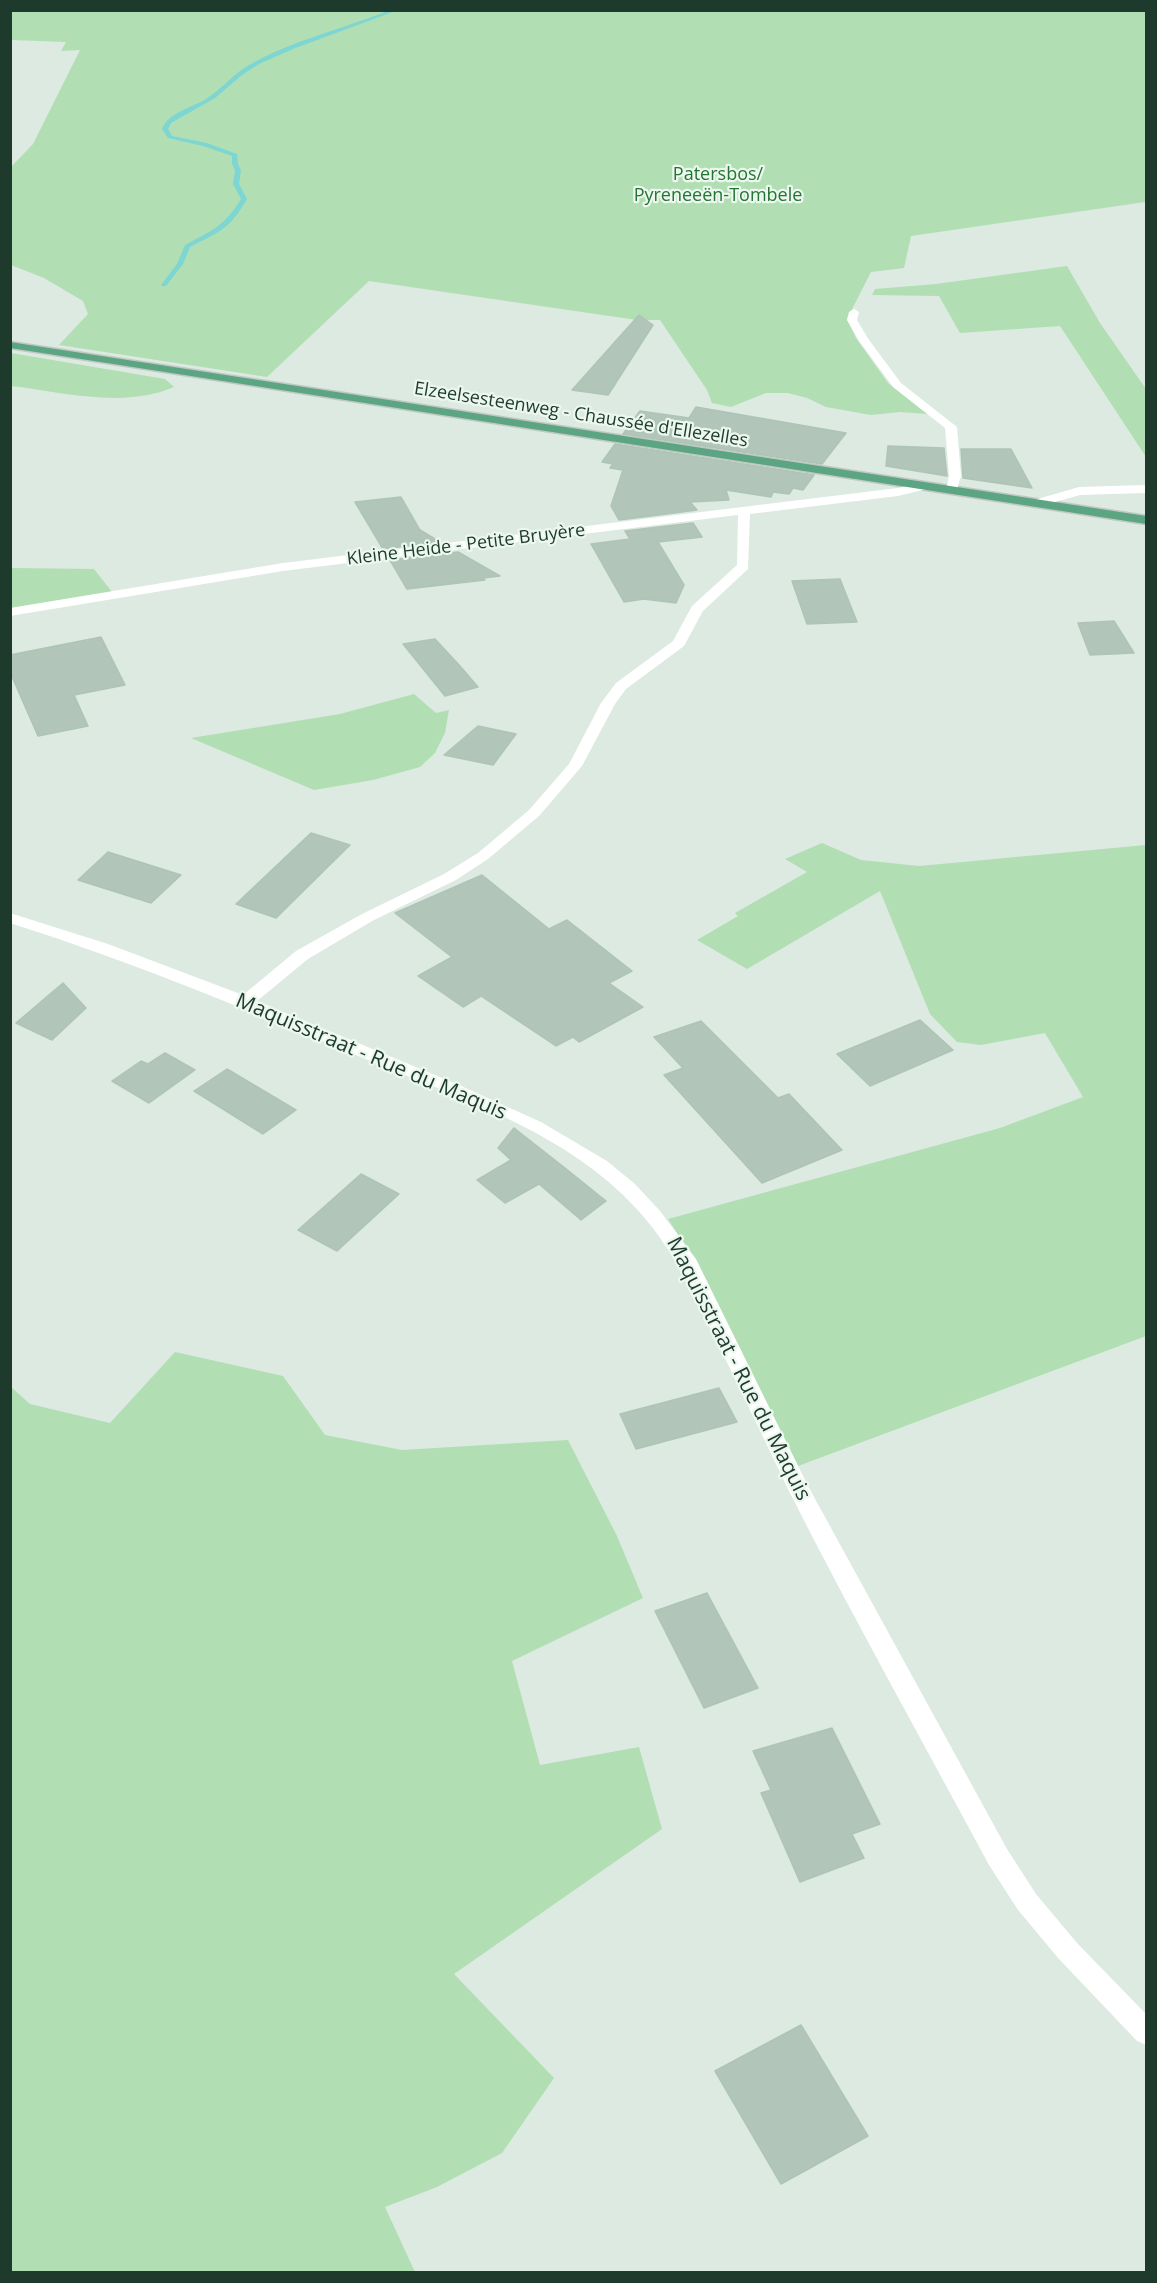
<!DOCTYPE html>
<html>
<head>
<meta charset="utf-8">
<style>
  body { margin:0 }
  #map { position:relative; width:1157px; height:2283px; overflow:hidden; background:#dceae1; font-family:"Open Sans",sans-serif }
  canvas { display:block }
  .frame { position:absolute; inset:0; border:12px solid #1d3a2c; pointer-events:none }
</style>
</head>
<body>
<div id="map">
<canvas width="1157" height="2283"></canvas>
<div class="frame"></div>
</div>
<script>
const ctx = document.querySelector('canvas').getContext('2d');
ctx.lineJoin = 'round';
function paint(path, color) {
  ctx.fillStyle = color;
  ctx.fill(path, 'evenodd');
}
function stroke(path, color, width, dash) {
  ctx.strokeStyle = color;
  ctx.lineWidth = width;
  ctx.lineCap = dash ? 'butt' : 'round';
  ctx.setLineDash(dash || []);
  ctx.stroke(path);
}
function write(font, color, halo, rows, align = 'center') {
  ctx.font = font + ' "Open Sans",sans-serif';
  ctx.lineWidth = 4.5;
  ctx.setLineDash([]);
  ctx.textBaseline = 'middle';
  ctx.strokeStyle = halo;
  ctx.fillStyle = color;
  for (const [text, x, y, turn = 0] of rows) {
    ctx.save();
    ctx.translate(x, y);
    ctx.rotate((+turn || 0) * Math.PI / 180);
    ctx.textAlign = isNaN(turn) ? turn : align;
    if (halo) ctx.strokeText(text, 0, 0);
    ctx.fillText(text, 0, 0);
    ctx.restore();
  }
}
const green = new Path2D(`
  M 11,10 L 1146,11 L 1146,214 L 1145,202 L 911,236 L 904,268 L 871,272 L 847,319 L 856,338 L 888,383 L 928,414 L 900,412 L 871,415 L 826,407 L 807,398 L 788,393 L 766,393 L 731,407 L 712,403 L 707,390 L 660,320 L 637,320 L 369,281 L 267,377 L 59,345 L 88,314 L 83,301 L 44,278 L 11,265 L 11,167 L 33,144 L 80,50 L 61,51 L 66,42 L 11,40 Z
  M 1067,266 L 1100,323 L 1146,389 L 1146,457 L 1060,326 L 960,333 L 939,296 L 872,295 L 875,289 L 936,284 Z
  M 11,353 L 165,379 L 174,387 C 122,409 64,392 11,386 Z
  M 11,568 L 94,569 L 112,592 L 11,609 Z
  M 414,694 L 436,713 L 449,710 L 445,733 L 435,753 L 420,767 L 373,780 L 314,790 L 191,738 L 340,714 Z
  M 822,843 L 861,860 L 919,866 L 1146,845 L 1146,1336 L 798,1466 L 694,1259 L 668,1219 L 1000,1128 L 1083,1097 L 1045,1033 L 981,1045 L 957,1042 L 930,1014 L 880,891 L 747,969 L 697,940 L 738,916 L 735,913 L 807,872 L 785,859 Z
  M 175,1352 L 283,1376 L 325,1435 L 402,1450 L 568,1440 L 617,1536 L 643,1598 L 512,1661 L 540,1765 L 639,1747 L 662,1829 L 454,1974 L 554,2078 L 502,2153 L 437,2187 L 385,2207 L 415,2272 L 11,2272 L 11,1387 L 30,1404 L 110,1423 Z`);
const stream = new Path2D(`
  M 390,10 L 398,10 L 293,49 L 259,64 L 242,75 L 215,98 L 171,123 L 168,129 L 172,136 L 207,143 L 237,154 L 238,164 L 241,170 L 239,184 L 247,199 C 230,229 219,232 190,247 L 183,264 L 166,286 L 162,286 L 161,285 L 177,264 L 185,245 C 211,231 225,226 241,199 L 233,184 L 235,170 L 232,164 L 232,156 L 203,146 L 168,138 L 162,129 C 169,112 191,108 206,99 C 222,89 233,74 249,65 C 293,40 343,29 390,10 Z`);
const building = new Path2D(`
  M 639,315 L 653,325 L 608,395 L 572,390 Z
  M 696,407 L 846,433 L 822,464 L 623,434 L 640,411 L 689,418 Z
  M 615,444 L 814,475 L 803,490 L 793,488 L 789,494 L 773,492 L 771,497 L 726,490 L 729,500 L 690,502 L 697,510 L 619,520 L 611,506 L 623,470 L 610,468 L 613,464 L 602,462 Z
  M 888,446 L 944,448 L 947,476 L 886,466 Z
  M 961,449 L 1011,449 L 1032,488 L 963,478 Z
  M 401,497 L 420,530 L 440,542 L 383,549 L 355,502 Z
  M 693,523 L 702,537 L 658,542 L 684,585 L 676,603 L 644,599 L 624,602 L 591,544 L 630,539 L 625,531 Z
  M 458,552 L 500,576 L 483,578 L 485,580 L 407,589 L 390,560 Z
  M 840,579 L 857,622 L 807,624 L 792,581 Z
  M 1114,621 L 1134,653 L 1090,655 L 1078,623 Z
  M 101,637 L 125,685 L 74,695 L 88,726 L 38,736 L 10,672 L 10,655 Z
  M 435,639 L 460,666 L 478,687 L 445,696 L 403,644 Z
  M 478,726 L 516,734 L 493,765 L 444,755 Z
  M 311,833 L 350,845 L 276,918 L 236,904 Z
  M 108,852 L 181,875 L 151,903 L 78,880 Z
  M 482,875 L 549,929 L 567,920 L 632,971 L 609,983 L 643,1007 L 579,1042 L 573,1037 L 556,1046 L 481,996 L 463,1007 L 418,976 L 452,957 L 395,913 Z
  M 63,983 L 86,1008 L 52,1040 L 16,1023 Z
  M 920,1020 L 953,1050 L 870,1086 L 837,1054 Z
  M 701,1021 L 778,1098 L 789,1094 L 842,1150 L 762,1183 L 664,1075 L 683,1068 L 654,1037 Z
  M 165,1053 L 195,1070 L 149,1103 L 112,1081 L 141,1061 L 148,1064 Z
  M 227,1069 L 296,1110 L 263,1134 L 194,1091 Z
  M 514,1128 L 565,1168 L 606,1201 L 581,1220 L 539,1184 L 505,1203 L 477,1180 L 511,1160 L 498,1148 Z
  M 361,1174 L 399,1194 L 337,1251 L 298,1230 Z
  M 719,1388 L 737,1422 L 636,1449 L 620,1414 Z
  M 707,1593 L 758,1688 L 704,1708 L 655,1611 Z
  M 832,1728 L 880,1824 L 852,1834 L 864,1858 L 800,1882 L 761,1793 L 771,1790 L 753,1751 Z
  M 801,2025 L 868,2136 L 781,2184 L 715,2071 Z`);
const minor = new Path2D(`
  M 854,309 L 859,312 L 857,320 L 869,340 L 901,383 L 957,427 L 961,476 L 956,493 L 948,493 L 946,490 L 949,476 L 945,428 L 893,387 L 859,341 L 847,320 L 849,312 Z
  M 923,482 L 929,486 L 927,489 L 898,496 L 750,514 L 748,569 L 703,611 L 684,646 L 626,689 L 615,704 L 582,766 L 539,816 L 488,859 L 456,880 L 374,920 L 308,959 L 257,1001 L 459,1085 L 541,1122 L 607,1161 L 635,1184 L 660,1211 L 696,1259 L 808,1486 L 1007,1849 L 1036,1894 L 1077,1943 L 1146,2014 L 1146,2045 L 1137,2041 L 1059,1959 L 1018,1910 L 989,1865 C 922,1740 852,1616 788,1489 C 765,1441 742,1393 719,1346 C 690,1287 670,1240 622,1194 C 553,1128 455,1096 368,1060 C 250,1011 133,962 10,923 L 10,913 L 108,944 L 243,995 L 296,951 L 362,914 L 444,874 L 478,853 L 529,810 L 569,764 L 601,703 L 616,683 L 673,641 L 692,606 L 737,565 L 738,515 L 283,571 L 10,616 L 10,608 L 283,563 L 898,488 Z
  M 1146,485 L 1146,493 L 1080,495 L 1038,507 L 1032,503 L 1034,500 L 1079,487 Z`);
const major = new Path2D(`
  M 10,342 L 1146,516 L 1146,524 L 10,348 Z`);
const farParknames = [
  ["Patersbos/",718,175],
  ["Pyreneeën-Tombele",718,196]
];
const farStreetnames = [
  ["Elzeelsesteenweg - Chaussée d'Ellezelles",581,415,9],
  ["Kleine Heide - Petite Bruyère",466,545,-7]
];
const streetNames = [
  ["Maquisstraat - Rue du Maquis",371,1057,23],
  ["Maquisstraat - Rue du Maquis",738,1369,63]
];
paint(green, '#b2deb4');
paint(stream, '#7dd6d1');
paint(building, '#b1c5b9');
stroke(building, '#aec4b6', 1.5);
stroke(major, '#c0c8c4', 3);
paint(minor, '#fff');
paint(major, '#5ba582');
write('18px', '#237531', '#ecf7ef', farParknames);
write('18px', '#1d3a2c', '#ecf7ef', farStreetnames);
write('21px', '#1d3a2c', '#ecf7ef', streetNames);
</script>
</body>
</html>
